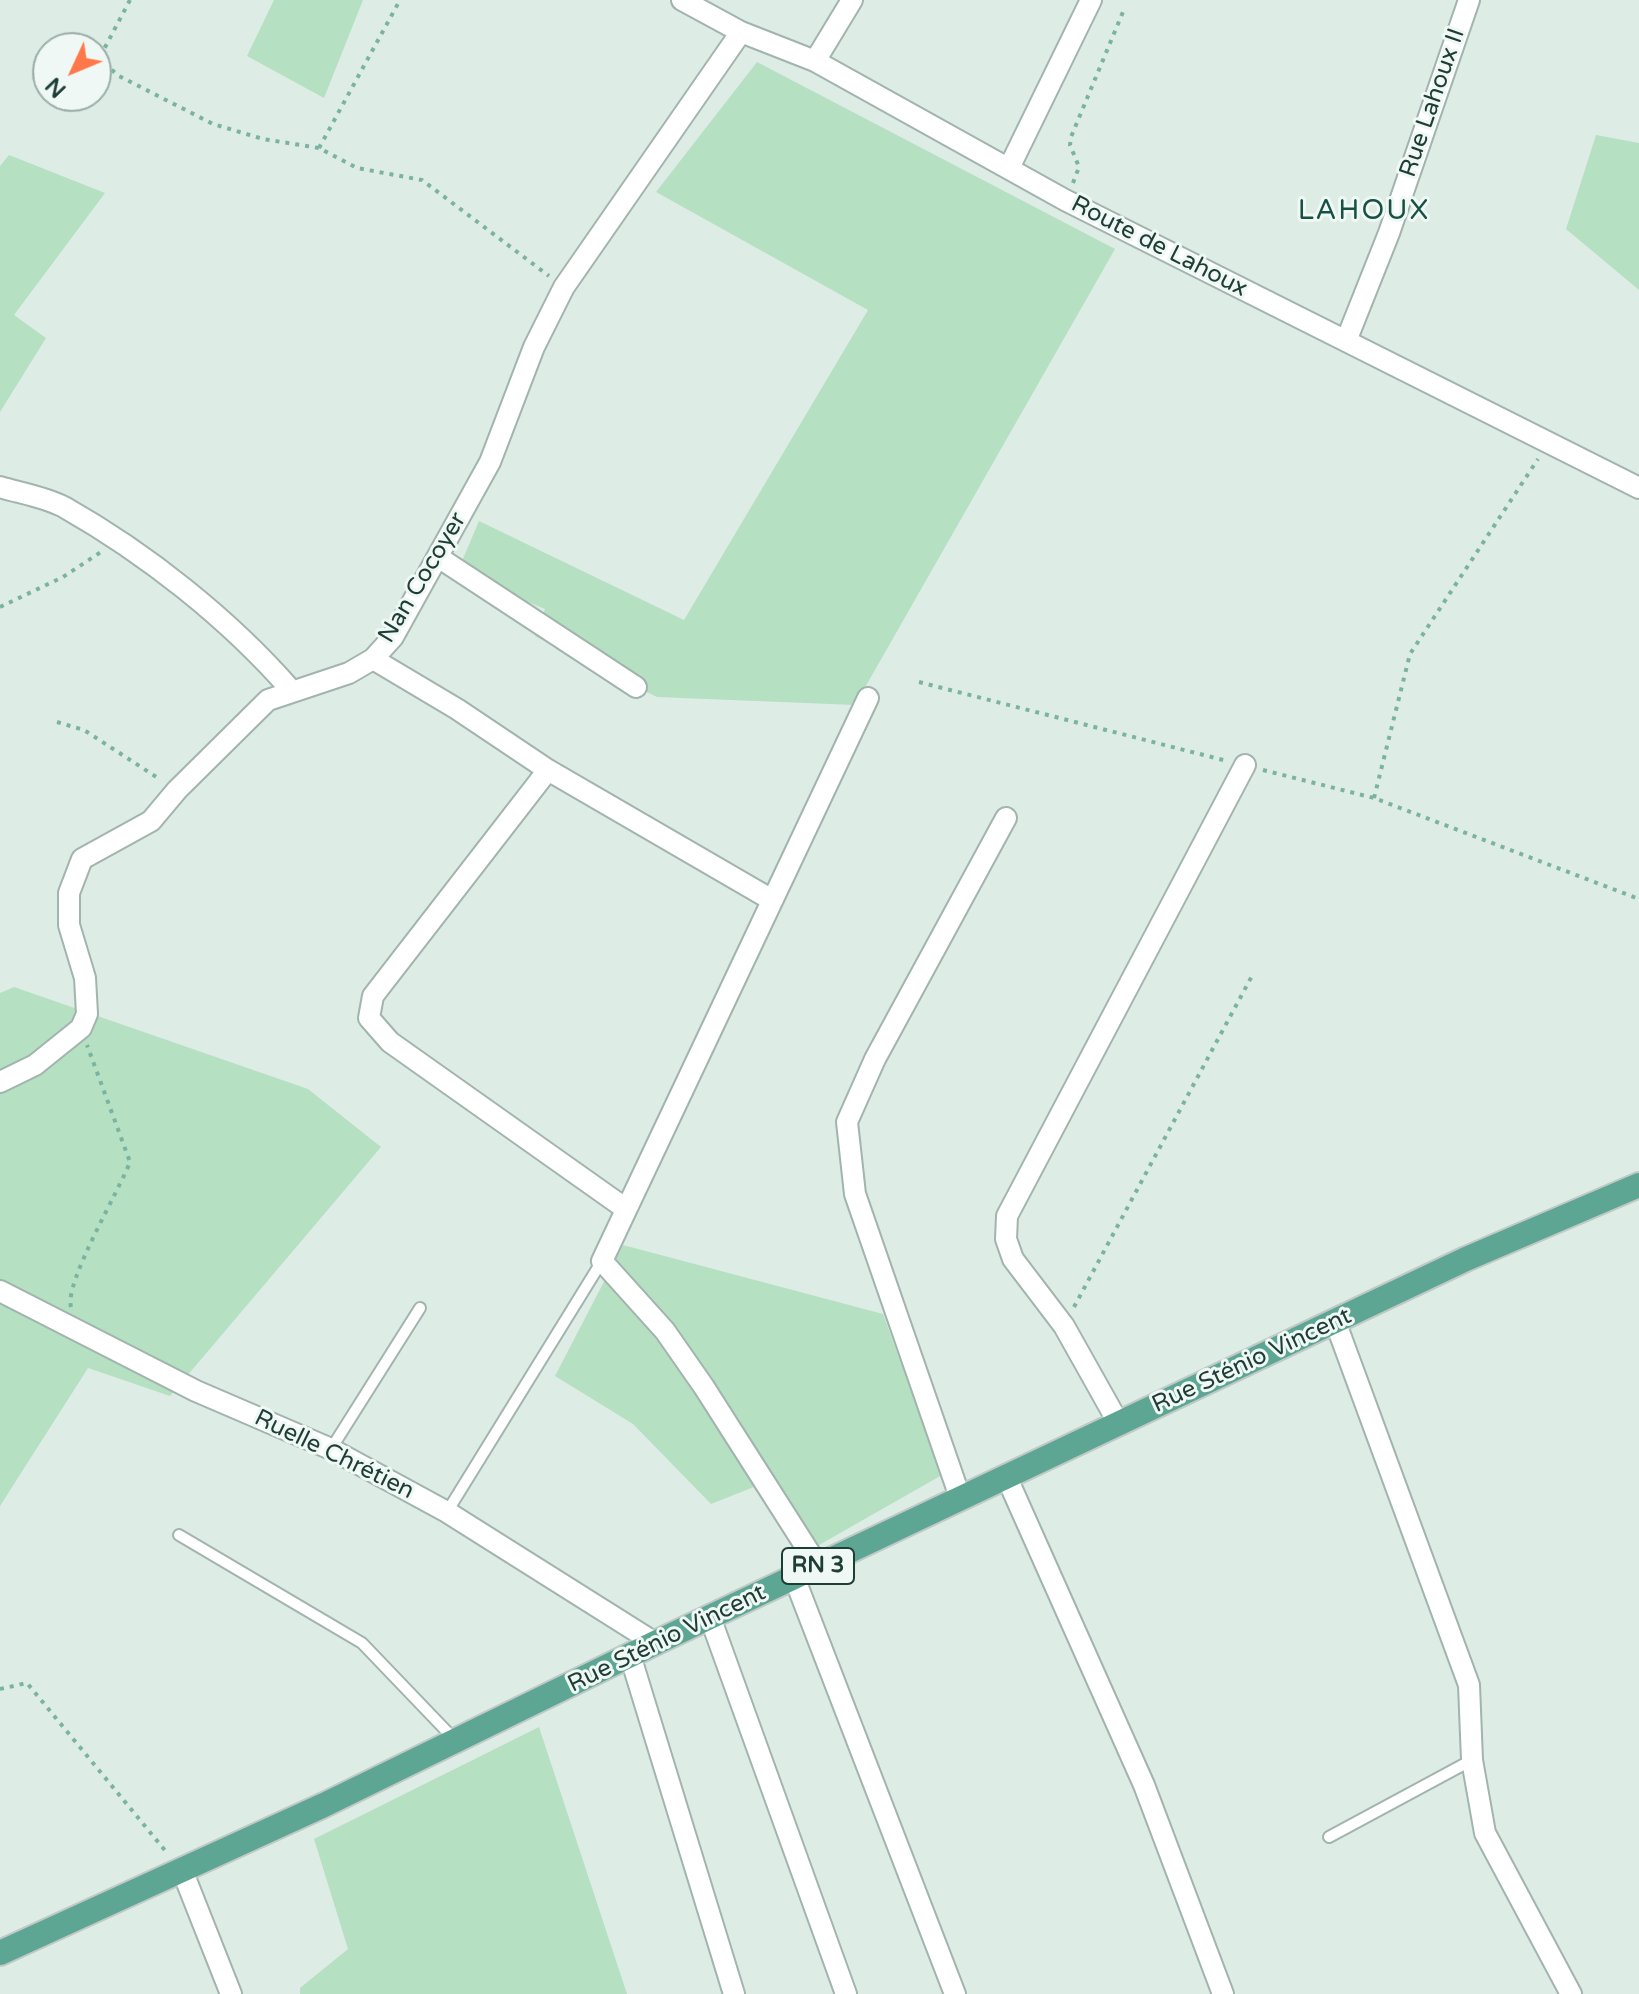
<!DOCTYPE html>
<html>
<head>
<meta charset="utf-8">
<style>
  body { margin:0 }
  #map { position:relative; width:1639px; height:1994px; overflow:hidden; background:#deece6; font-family:"Varela Round",sans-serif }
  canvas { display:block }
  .north { position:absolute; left:32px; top:32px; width:80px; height:80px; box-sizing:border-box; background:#eff8f4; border:2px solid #9bada8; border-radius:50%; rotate:226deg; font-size:22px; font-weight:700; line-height:32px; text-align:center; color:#1e3d35 }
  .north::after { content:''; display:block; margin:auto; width:28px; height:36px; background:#ff7849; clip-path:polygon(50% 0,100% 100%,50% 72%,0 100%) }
</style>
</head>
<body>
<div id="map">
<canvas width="1639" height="1994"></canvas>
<div class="north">N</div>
</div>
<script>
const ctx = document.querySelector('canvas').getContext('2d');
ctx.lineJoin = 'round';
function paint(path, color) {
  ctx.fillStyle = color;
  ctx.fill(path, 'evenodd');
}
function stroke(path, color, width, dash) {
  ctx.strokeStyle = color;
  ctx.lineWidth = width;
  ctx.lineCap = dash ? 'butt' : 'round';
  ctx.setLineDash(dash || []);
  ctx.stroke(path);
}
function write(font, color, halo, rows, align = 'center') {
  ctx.font = font + ' "Varela Round",sans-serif';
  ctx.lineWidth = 6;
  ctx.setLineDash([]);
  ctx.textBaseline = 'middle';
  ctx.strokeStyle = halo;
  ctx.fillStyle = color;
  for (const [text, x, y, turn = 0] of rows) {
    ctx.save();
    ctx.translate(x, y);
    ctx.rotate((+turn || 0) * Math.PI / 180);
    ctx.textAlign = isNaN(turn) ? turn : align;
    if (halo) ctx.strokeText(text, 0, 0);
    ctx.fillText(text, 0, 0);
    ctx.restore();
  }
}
const green = new Path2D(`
  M 274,0 L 363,0 L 324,98 L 247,56 Z
  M 757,62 L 1115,249 L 855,705 L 657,697 L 535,636 L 545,609 L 457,573 L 479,521 L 684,620 L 868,310 L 656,192 Z
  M 1596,135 L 1639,143 L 1639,290 L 1566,229 Z
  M 9,155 L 105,193 L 14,315 L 46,338 L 0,412 L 0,166 Z
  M 14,987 L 308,1089 L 381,1147 L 170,1396 L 88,1368 L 0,1506 L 0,993 Z
  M 623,1245 L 883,1314 L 942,1475 L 805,1553 L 764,1483 L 711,1504 L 633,1424 L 555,1376 Z
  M 539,1727 L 627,1994 L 300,1994 L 300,1988 L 348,1949 L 314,1839 Z`);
const path = new Path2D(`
  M 130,0 L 102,53 L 106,65 L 119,76 L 213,124 L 263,139 L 319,148 L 357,168 L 422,180 L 549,276
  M 319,148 L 400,0
  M 1073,183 L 1079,167 L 1070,145 L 1071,137 L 1125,7
  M 0,607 L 63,577 L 101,552
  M 919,682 L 1227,761
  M 57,722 L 84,730 L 161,780
  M 1263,770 L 1374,798 L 1639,899
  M 1374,798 L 1410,654 L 1538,459
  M 71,1307 C 64,1283 119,1191 130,1162 L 87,1045
  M 1074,1307 L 1253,974
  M 0,1689 L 27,1683 L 168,1854`);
const service = new Path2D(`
  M 331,1449 L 420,1308
  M 447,1512 L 602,1261
  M 179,1535 L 362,1643 L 455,1740
  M 1329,1837 L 1472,1760`);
const minor = new Path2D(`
  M 682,0 L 741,32 L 815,61 L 1065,200 L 1639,488
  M 815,61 L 852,0
  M 1009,168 L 1091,0
  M 1346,341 L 1389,233 L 1469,0
  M 0,487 C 20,493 45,497 64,507 C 147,554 229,619 291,690
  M 438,557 L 636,687
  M 373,659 L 457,709 L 548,770 L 772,900
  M 548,770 L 373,996 L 369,1018 L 390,1042 L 626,1209
  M 0,1082 L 35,1065 L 81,1028 L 87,1014 L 85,978 L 69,925 L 69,893 L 82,859 L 151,821 L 177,790 L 268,700 L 349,673 L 373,659 L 393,637 L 490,462 L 534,347 L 564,287 L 741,32
  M 0,1291 L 196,1391 L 331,1449 L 447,1512 L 655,1643
  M 1335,1321 L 1469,1685 L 1472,1760 L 1485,1833 L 1571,1994
  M 1119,1424 L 1064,1326 L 1013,1259 L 1006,1239 L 1007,1216 L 1245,765
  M 1007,1478 L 1144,1785 L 1223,1994
  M 961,1500 L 855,1194 L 847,1122 L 875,1059 L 1006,818
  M 818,1566 L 704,1387 L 665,1331 L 602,1261 L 868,698
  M 794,1577 L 955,1994
  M 710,1617 L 846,1994
  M 630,1655 L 734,1994
  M 182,1870 L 231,1994`);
const primary = new Path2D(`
  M 0,1953 L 324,1805 L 655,1643 L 1466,1259 L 1639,1185`);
const shields = [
  [818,1566,72]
];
const shieldNames = [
  ["RN 3",818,1566]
];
const streetNames = [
  ["Rue Lahoux II",1433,103,-71],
  ["Route de Lahoux",1159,247,27],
  ["Nan Cocoyer",423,578,-59],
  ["Rue Sténio Vincent",1252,1361,-25],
  ["Ruelle Chrétien",334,1455,26],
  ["Rue Sténio Vincent",667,1639,-26]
];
const quarterNames = [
  ["LAHOUX",1364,212]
];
paint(green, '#b5e0c1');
stroke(service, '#a1b4ad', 14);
stroke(minor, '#a1b4ad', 24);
stroke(primary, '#c0c9c6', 28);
stroke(path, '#7bb3a2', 4, [4, 6]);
stroke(service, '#fff', 10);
stroke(minor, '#fff', 20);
stroke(primary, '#5ea694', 24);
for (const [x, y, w] of shields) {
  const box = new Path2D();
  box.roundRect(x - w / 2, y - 18, w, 36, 6);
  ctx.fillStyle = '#eff8f4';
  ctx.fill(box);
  stroke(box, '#1e3d35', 2);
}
write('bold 22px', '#1e3d35', null, shieldNames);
write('24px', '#1e3d35', '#eff8f4', streetNames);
ctx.letterSpacing = '2px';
write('28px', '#185144', '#eff8f4', quarterNames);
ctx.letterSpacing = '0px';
</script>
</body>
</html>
